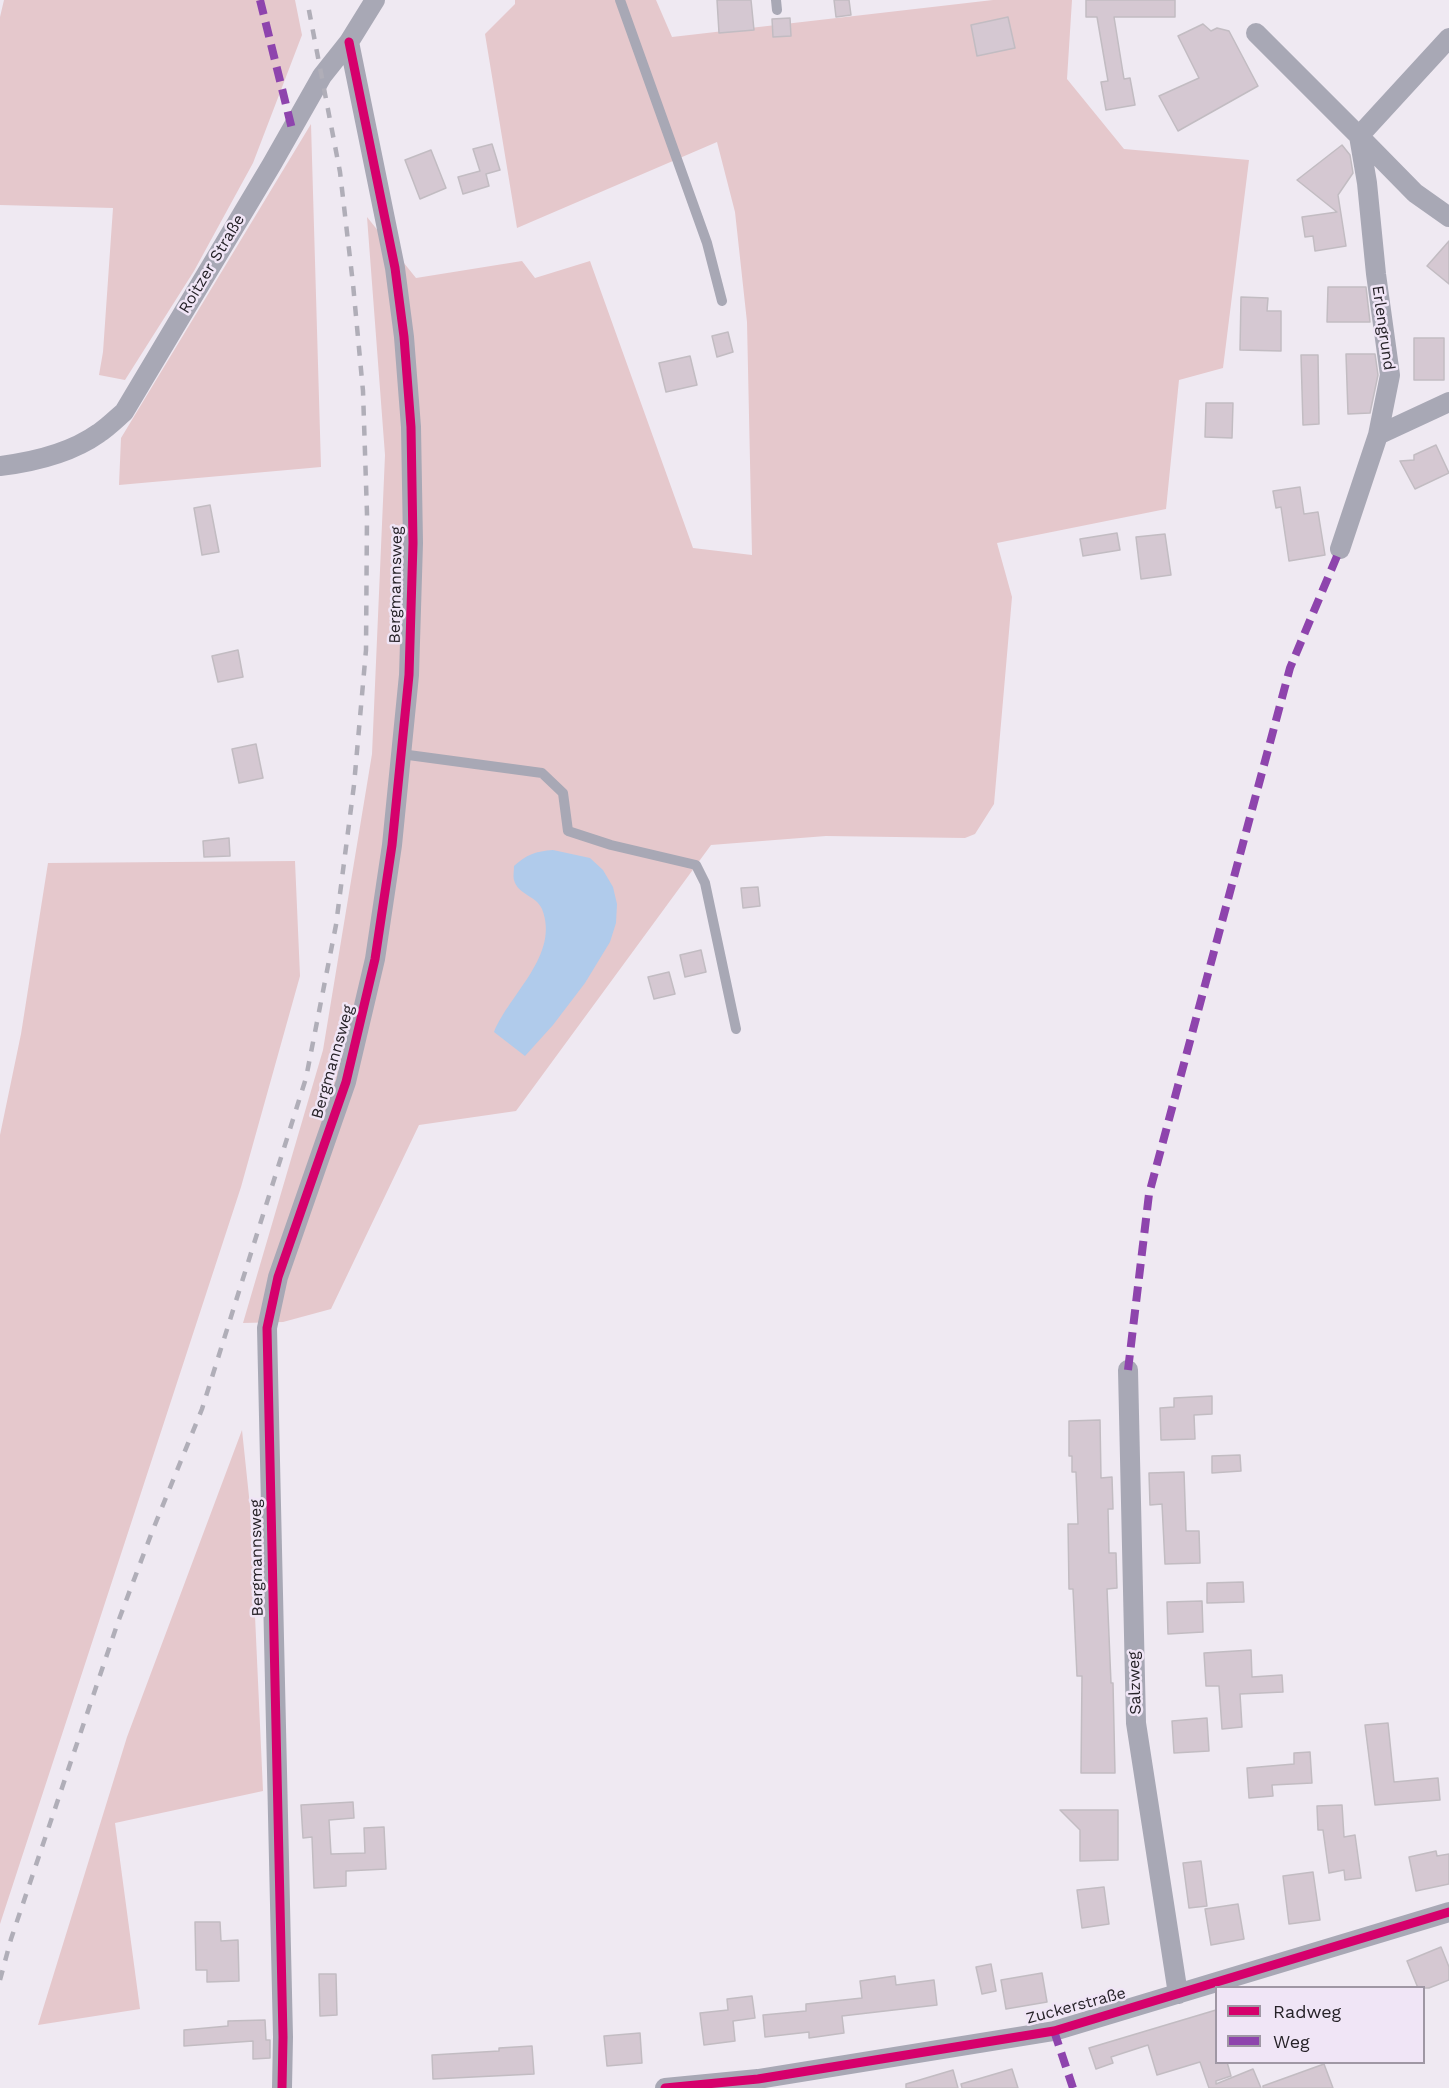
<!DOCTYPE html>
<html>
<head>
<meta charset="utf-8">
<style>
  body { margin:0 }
  #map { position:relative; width:1449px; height:2088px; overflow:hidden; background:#efe9f2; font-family:"Work Sans",sans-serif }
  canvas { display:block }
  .legend { position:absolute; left:1215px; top:1986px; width:210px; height:78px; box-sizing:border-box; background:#f0e5f6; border:2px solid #9f97a4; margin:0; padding:8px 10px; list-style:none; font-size:18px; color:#262228 }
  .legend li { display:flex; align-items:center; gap:12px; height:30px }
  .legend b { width:30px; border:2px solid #9f97a4 }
</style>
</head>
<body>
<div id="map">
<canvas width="1449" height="2088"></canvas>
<ul class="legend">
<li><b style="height:8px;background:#d6006c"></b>Radweg</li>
<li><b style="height:8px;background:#8e44ad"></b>Weg</li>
</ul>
</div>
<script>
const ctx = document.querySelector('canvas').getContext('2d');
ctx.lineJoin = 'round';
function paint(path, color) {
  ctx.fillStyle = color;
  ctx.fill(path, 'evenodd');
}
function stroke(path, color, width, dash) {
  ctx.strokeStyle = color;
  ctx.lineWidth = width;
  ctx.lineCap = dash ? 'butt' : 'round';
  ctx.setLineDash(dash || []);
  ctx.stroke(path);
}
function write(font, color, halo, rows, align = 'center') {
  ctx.font = font + ' "Work Sans",sans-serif';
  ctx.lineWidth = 5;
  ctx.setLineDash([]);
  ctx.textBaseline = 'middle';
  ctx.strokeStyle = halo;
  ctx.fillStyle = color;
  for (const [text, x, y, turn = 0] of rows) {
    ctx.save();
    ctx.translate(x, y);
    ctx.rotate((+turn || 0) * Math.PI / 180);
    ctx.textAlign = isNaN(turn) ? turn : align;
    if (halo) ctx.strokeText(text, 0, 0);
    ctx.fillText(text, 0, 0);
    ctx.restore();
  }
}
const green = new Path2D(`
  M 4,0 L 295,0 L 302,35 L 253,163 L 194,271 L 125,380 L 99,375 L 103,352 L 113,208 L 0,205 L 0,17 Z
  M 515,0 L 656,0 L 672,37 L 993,0 L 1072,0 L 1067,79 L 1124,149 L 1249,160 L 1223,368 L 1179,380 L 1166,509 L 997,543 L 1012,597 L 994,804 L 975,834 L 965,838 L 826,836 L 711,845 L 516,1111 L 419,1125 L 331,1309 L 283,1322 L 243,1323 L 323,1050 L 372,754 L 385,455 L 367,217 L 416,278 L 522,261 L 535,278 L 590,261 L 693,548 L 752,555 L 747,322 L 735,212 L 717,142 L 517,228 L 485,34 L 515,4 Z
  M 311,124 L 321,467 L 119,485 L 121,438 Z
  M 295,861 L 300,976 L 241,1187 L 0,1924 L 0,1135 L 21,1034 L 48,863 Z
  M 242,1430 L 250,1506 L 263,1791 L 115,1823 L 140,2009 L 38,2025 L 127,1737 Z`);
const water = new Path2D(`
  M 553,850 L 590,858 L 603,870 L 613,887 L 617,904 L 616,923 L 610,942 L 585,983 L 553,1025 L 525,1056 L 494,1032 C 510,993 560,955 542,909 C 537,896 518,895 514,880 C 513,877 514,870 514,866 C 526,855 536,851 553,850 Z`);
const building = new Path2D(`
  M 717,0 L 751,0 L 754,30 L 719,33 Z
  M 834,0 L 849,0 L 851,15 L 836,17 Z
  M 1086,0 L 1175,0 L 1175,17 L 1114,17 L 1124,79 L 1130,78 L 1135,105 L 1106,110 L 1101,82 L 1108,81 L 1097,17 L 1086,17 Z
  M 1008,17 L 1015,48 L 977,56 L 971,25 Z
  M 790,18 L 791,36 L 773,37 L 772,19 Z
  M 1203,24 L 1211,31 L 1217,28 L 1229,31 L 1258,86 L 1178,131 L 1159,96 L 1199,78 L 1178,36 Z
  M 492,144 L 500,170 L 486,174 L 489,186 L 463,194 L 458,177 L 480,171 L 473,149 Z
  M 1342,145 L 1350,155 L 1353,173 L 1338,195 L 1346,246 L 1315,251 L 1313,236 L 1305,237 L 1302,217 L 1337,212 L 1297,180 Z
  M 431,150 L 446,188 L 420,199 L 405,160 Z
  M 1449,241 L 1449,284 L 1427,266 Z
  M 1328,287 L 1366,287 L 1370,322 L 1327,322 Z
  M 1241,297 L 1268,298 L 1267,311 L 1281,311 L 1281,351 L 1240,350 Z
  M 728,332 L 733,352 L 717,357 L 712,336 Z
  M 1414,338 L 1444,338 L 1444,380 L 1414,380 Z
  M 1346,354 L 1375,354 L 1378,375 L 1370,413 L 1348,414 Z
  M 1301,355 L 1318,355 L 1319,424 L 1303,425 Z
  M 690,356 L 697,385 L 666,392 L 659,363 Z
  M 1206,403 L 1233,403 L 1232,438 L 1205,437 Z
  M 1436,445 L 1449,473 L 1415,489 L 1400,461 L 1414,460 L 1414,455 Z
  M 1300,487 L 1304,514 L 1318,512 L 1325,555 L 1289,561 L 1281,507 L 1276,508 L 1273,491 Z
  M 210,505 L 219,552 L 202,555 L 194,508 Z
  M 1117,533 L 1120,550 L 1083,556 L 1080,539 Z
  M 1165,534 L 1171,575 L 1141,579 L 1136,537 Z
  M 238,650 L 243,677 L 218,682 L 212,656 Z
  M 256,744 L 263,778 L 239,783 L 232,749 Z
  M 229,838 L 230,856 L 204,857 L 203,841 Z
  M 758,887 L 760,906 L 743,908 L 741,888 Z
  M 701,950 L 706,972 L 685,977 L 680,955 Z
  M 669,972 L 675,994 L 654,999 L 648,977 Z
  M 1212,1396 L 1212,1414 L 1194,1415 L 1195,1439 L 1161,1440 L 1160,1408 L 1174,1407 L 1174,1398 Z
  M 1100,1420 L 1101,1478 L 1112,1477 L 1113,1509 L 1108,1509 L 1109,1553 L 1116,1553 L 1117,1588 L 1107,1589 L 1111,1683 L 1113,1683 L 1115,1773 L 1081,1773 L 1082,1676 L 1077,1676 L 1073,1589 L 1069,1589 L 1068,1524 L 1078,1524 L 1076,1472 L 1072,1472 L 1072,1456 L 1069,1456 L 1069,1421 Z
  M 1240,1455 L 1241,1471 L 1212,1473 L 1212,1456 Z
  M 1184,1472 L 1186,1531 L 1199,1531 L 1200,1563 L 1165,1564 L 1162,1504 L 1150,1505 L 1149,1473 Z
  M 1243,1582 L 1244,1602 L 1207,1603 L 1207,1583 Z
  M 1202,1601 L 1203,1632 L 1168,1634 L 1167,1602 Z
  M 1251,1650 L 1252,1677 L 1282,1675 L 1283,1692 L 1240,1694 L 1242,1727 L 1222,1729 L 1219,1686 L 1206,1686 L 1204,1653 Z
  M 1207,1718 L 1209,1751 L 1174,1753 L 1172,1721 Z
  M 1388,1723 L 1394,1782 L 1438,1778 L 1440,1800 L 1375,1805 L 1365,1725 Z
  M 1310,1752 L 1312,1783 L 1272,1785 L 1273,1796 L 1249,1798 L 1247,1768 L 1294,1764 L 1294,1753 Z
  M 353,1802 L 354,1818 L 329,1820 L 331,1854 L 365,1853 L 364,1828 L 384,1827 L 386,1869 L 346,1871 L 346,1886 L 314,1888 L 312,1837 L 303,1838 L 301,1805 Z
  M 1342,1805 L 1344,1837 L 1355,1835 L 1361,1878 L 1345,1880 L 1344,1870 L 1329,1873 L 1323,1830 L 1318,1830 L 1317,1806 Z
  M 1060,1810 L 1118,1810 L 1118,1860 L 1080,1861 L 1080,1830 Z
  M 1436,1851 L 1437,1856 L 1449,1854 L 1449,1884 L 1416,1891 L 1409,1857 Z
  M 1201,1861 L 1207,1906 L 1189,1908 L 1183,1863 Z
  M 1313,1872 L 1320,1920 L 1289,1924 L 1283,1876 Z
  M 1104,1887 L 1109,1924 L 1082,1928 L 1077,1890 Z
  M 1238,1904 L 1244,1939 L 1211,1945 L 1205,1909 Z
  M 195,1922 L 220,1922 L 221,1941 L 238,1940 L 239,1981 L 207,1982 L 207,1970 L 196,1970 Z
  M 1441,1947 L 1449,1967 L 1449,1980 L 1429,1988 L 1418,1988 L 1407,1961 Z
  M 991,1964 L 996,1991 L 982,1994 L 976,1967 Z
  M 1042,1973 L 1047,2002 L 1006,2009 L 1001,1980 Z
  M 319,1974 L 336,1974 L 337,2015 L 320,2016 Z
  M 895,1976 L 896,1985 L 934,1980 L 937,2005 L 842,2016 L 844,2033 L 809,2038 L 809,2032 L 765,2037 L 763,2015 L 806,2011 L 806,2004 L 862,1998 L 860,1981 Z
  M 752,1996 L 755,2018 L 733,2021 L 735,2041 L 704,2045 L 700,2013 L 728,2010 L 727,1999 Z
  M 1216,2010 L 1216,2062 L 1227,2062 L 1231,2076 L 1216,2081 L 1216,2084 L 1253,2069 L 1261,2088 L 1209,2088 L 1200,2062 L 1157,2075 L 1148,2045 L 1111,2057 L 1113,2063 L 1096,2069 L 1089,2048 Z
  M 265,2020 L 266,2040 L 270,2040 L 270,2058 L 253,2059 L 253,2041 L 184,2046 L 184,2030 L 228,2026 L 228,2021 Z
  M 640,2033 L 642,2063 L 607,2066 L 604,2036 Z
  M 532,2046 L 534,2074 L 433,2079 L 432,2055 L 499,2051 L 499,2048 Z
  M 1324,2064 L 1333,2088 L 1263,2088 L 1263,2086 Z
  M 1012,2069 L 1018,2088 L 962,2088 L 961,2084 Z
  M 953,2070 L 958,2088 L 906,2088 L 906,2084 Z`);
const service = new Path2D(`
  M 620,0 L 707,243 L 722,301
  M 776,0 L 777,10
  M 401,754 L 542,773 L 563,793 L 568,831 L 611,845 L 696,865 L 705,883 L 736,1029`);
const minor = new Path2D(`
  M 1256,33 L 1359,136 L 1367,183 L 1376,274 L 1390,375 L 1378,435 L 1340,549
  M 1449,38 L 1359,136 L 1415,193 L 1449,217
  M 1378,435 L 1449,402
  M 0,466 C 33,462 71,453 99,433 C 108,427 116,419 124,412 L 272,164 L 322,76 L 349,42 L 375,0
  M 1128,1370 L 1136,1723 L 1178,1994
  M 282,2088 L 283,2037 L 267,1328 L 278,1277 L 346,1082 L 375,959 L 392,845 L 409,675 L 413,543 L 411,427 L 404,337 L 395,268 L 349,42
  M 665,2088 L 758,2079 L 1054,2031 L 1449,1912`);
const rail = new Path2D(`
  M 0,1980 L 11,1939 L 118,1622 L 152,1532 L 202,1409 L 306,1078 L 336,925 L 354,785 L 366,650 L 367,514 L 363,391 L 353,284 L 340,172 L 307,0`);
const quiet = new Path2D(`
  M 260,0 L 292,129
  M 1128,1370 L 1149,1194 L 1290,668 L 1340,549
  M 1054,2031 L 1073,2088`);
const cycleway = new Path2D(`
  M 282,2088 L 283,2037 L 267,1328 L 278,1277 L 346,1082 L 375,959 L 392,845 L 409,675 L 413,543 L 411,427 L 404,337 L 395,268 L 349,42
  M 665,2088 L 758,2079 L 1054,2031 L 1449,1912`);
const streetNames = [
  ["Roitzer Straße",212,264,-59],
  ["Erlengrund",1383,328,82],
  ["Bergmannsweg",396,585,-89],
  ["Bergmannsweg",333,1062,-74],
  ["Bergmannsweg",257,1558,-91],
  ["Salzweg",1135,1683,-92],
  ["Zuckerstraße",1076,2006,-15]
];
paint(green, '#e5c8cc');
paint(water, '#b0cbeb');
paint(building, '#d5c8d2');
stroke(building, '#c2bcc2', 1.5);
stroke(service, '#a8a8b5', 10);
stroke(minor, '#a8a8b5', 20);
stroke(rail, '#b0aeb8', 4.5, [10, 10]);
stroke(quiet, '#8e44ad', 8, [15, 8]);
stroke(cycleway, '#d6006c', 9);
write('16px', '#262228', '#f0e5f6', streetNames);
</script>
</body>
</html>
